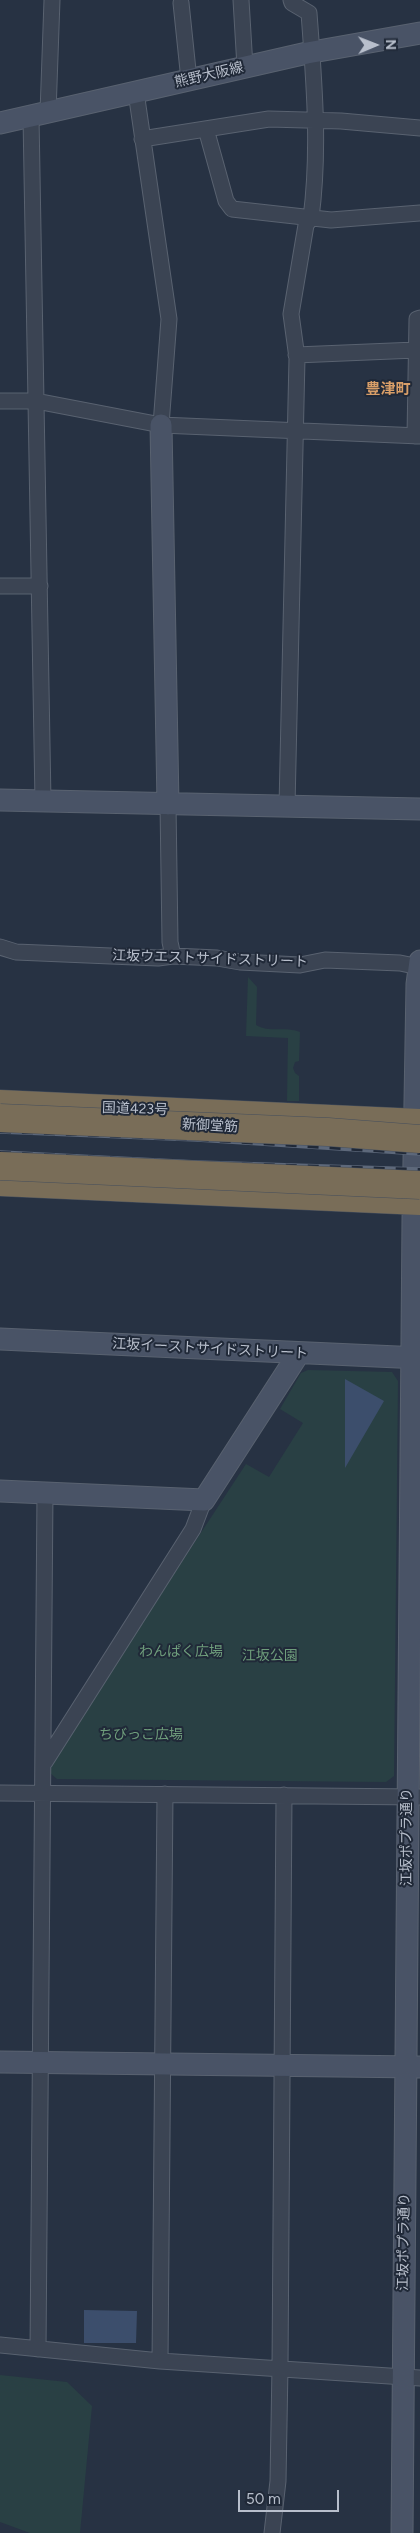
<!DOCTYPE html>
<html>
<head>
<meta charset="utf-8">
<style>
  body { margin:0 }
  #map { position:relative; width:420px; height:2533px; overflow:hidden; background:#273243; font-family:Figtree,sans-serif }
  canvas { display:block }
  .north { position:absolute; left:350px; top:20px; width:50px; height:50px; -webkit-text-stroke:4px #202938; paint-order:stroke; rotate:89deg; font-size:14px; font-weight:700; line-height:20px; text-align:center; color:#b8bfcc }
  .north::after { content:''; display:block; margin:auto; width:18px; height:22px; background:#b8bfcc; clip-path:polygon(50% 0,100% 100%,50% 72%,0 100%) }
  .scale { position:absolute; left:238px; top:2490px; width:101px; height:22px; box-sizing:border-box; border:2px solid #b8bfcc; border-top:0; padding-left:6px; font-size:15px; line-height:18px; white-space:nowrap; color:#b8bfcc; -webkit-text-stroke:4px #202938; paint-order:stroke }
</style>
</head>
<body>
<div id="map">
<canvas width="420" height="2533"></canvas>
<div class="north">N</div>
<div class="scale">50 m</div>
</div>
<script>
const ctx = document.querySelector('canvas').getContext('2d');
ctx.lineJoin = 'round';
function paint(path, color) {
  ctx.fillStyle = color;
  ctx.fill(path, 'evenodd');
}
function stroke(path, color, width, dash) {
  ctx.strokeStyle = color;
  ctx.lineWidth = width;
  ctx.lineCap = dash ? 'butt' : 'round';
  ctx.setLineDash(dash || []);
  ctx.stroke(path);
}
function write(font, color, halo, rows, align = 'center') {
  ctx.font = font + ' Figtree,"Noto Sans JP",sans-serif';
  ctx.lineWidth = 4;
  ctx.setLineDash([]);
  ctx.textBaseline = 'middle';
  ctx.strokeStyle = halo;
  ctx.fillStyle = color;
  for (const [text, x, y, turn = 0] of rows) {
    ctx.save();
    ctx.translate(x, y);
    ctx.rotate((+turn || 0) * Math.PI / 180);
    ctx.textAlign = isNaN(turn) ? turn : align;
    if (halo) ctx.strokeText(text, 0, 0);
    ctx.fillText(text, 0, 0);
    ctx.restore();
  }
}
const green = new Path2D(`
  M 248,977 L 257,987 L 256,1025 C 268,1033 286,1026 300,1032 L 299,1061 L 295,1062 L 293,1068 L 295,1073 L 299,1076 L 299,1101 L 287,1101 L 288,1038 L 246,1036 Z
  M 308,1370 L 392,1372 L 398,1381 L 394,1776 L 386,1782 L 57,1779 L 50,1773 L 50,1763 L 246,1464 L 269,1477 L 303,1423 L 280,1409 L 301,1373 Z
  M 0,2375 L 67,2382 L 92,2406 L 80,2533 L 30,2533 L 0,2522 Z`);
const water = new Path2D(`
  M 345,1379 L 384,1401 L 345,1468 Z
  M 84,2310 L 137,2311 L 136,2343 L 84,2343 Z`);
const street = new Path2D(`
  M 241,0 L 245,67
  M 181,3 L 189,80
  M 136,92 L 169,319 L 161,425
  M 48,113 L 52,0
  M 31,117 L 43,801
  M 206,129 L 226,201 L 232,209 L 331,220 L 420,213
  M 142,139 L 269,119 L 341,121 L 420,128
  M 296,355 L 416,350
  M 0,401 L 36,401 L 161,425 L 420,436
  M 415,436 L 417,319 L 420,318
  M 0,586 L 40,586
  M 168,804 L 170,942 L 173,956
  M 287,806 L 297,358 L 291,314 L 306,225 L 311,218 C 320,149 314,81 309,13 L 292,3 L 291,0
  M 0,947 L 16,952 L 158,958 L 173,956 L 217,958 L 240,962 L 300,965 L 325,960 L 400,963 L 419,967
  M 45,1762 L 193,1529 L 204,1500
  M 0,1793 L 420,1797
  M 0,2345 L 160,2361 L 420,2378
  M 38,2349 L 45,1493
  M 160,2361 L 165,1794
  M 272,2533 L 278,2481 L 280,2367 L 284,1795`);
const secondary = new Path2D(`
  M 0,123 L 307,53 L 420,33
  M 161,425 L 168,804
  M 0,800 L 420,809
  M 0,1339 L 420,1358
  M 0,1491 L 204,1500 L 299,1353
  M 0,2062 L 420,2067
  M 402,2533 L 413,1219 L 417,984 L 420,961`);
const highway = new Path2D(`
  M 0,1104 L 420,1123
  M 0,1182 L 420,1201`);
const rail = new Path2D(`
  M 0,1131 L 197,1139 L 420,1153
  M 0,1153 L 197,1163 L 420,1170`);
const highwayBridge = new Path2D(`
  M 0,1118 L 328,1132 L 420,1139
  M 0,1166 L 420,1185`);
const streetNames = [
  ["熊野大阪線",209,75,-13],
  ["江坂ウエストサイドストリート",210,959,2],
  ["国道423号",135,1109,2],
  ["新御堂筋",210,1126,3],
  ["江坂イーストサイドストリート",210,1349,3],
  ["江坂ポプラ通り",407,1837,-90],
  ["江坂ポプラ通り",404,2242,-89]
];
const parkNames = [
  ["わんぱく広場",181,1652],
  ["江坂公園",270,1656],
  ["ちびっこ広場",141,1735]
];
const neighbourhoodNames = [
  ["豊津町",388,390]
];
paint(green, '#294044');
paint(water, '#3c4e6c');
stroke(street, '#596270', 17);
stroke(secondary, '#596270', 23);
stroke(highway, '#464f5d', 29);
stroke(street, '#3b4453', 15);
stroke(secondary, '#495366', 21);
stroke(highway, '#796d58', 28);
stroke(rail, '#5d687a', 5.5);
stroke(rail, '#202938', 4, [11]);
stroke(highwayBridge, '#464f5d', 29, []);
stroke(highwayBridge, '#796d58', 28);
write('14px', '#b8bfcc', '#202938', streetNames);
write('14px', '#6f9e7c', '#202938', parkNames);
write('bold 15px', '#d89e68', '#202938', neighbourhoodNames);
</script>
</body>
</html>
